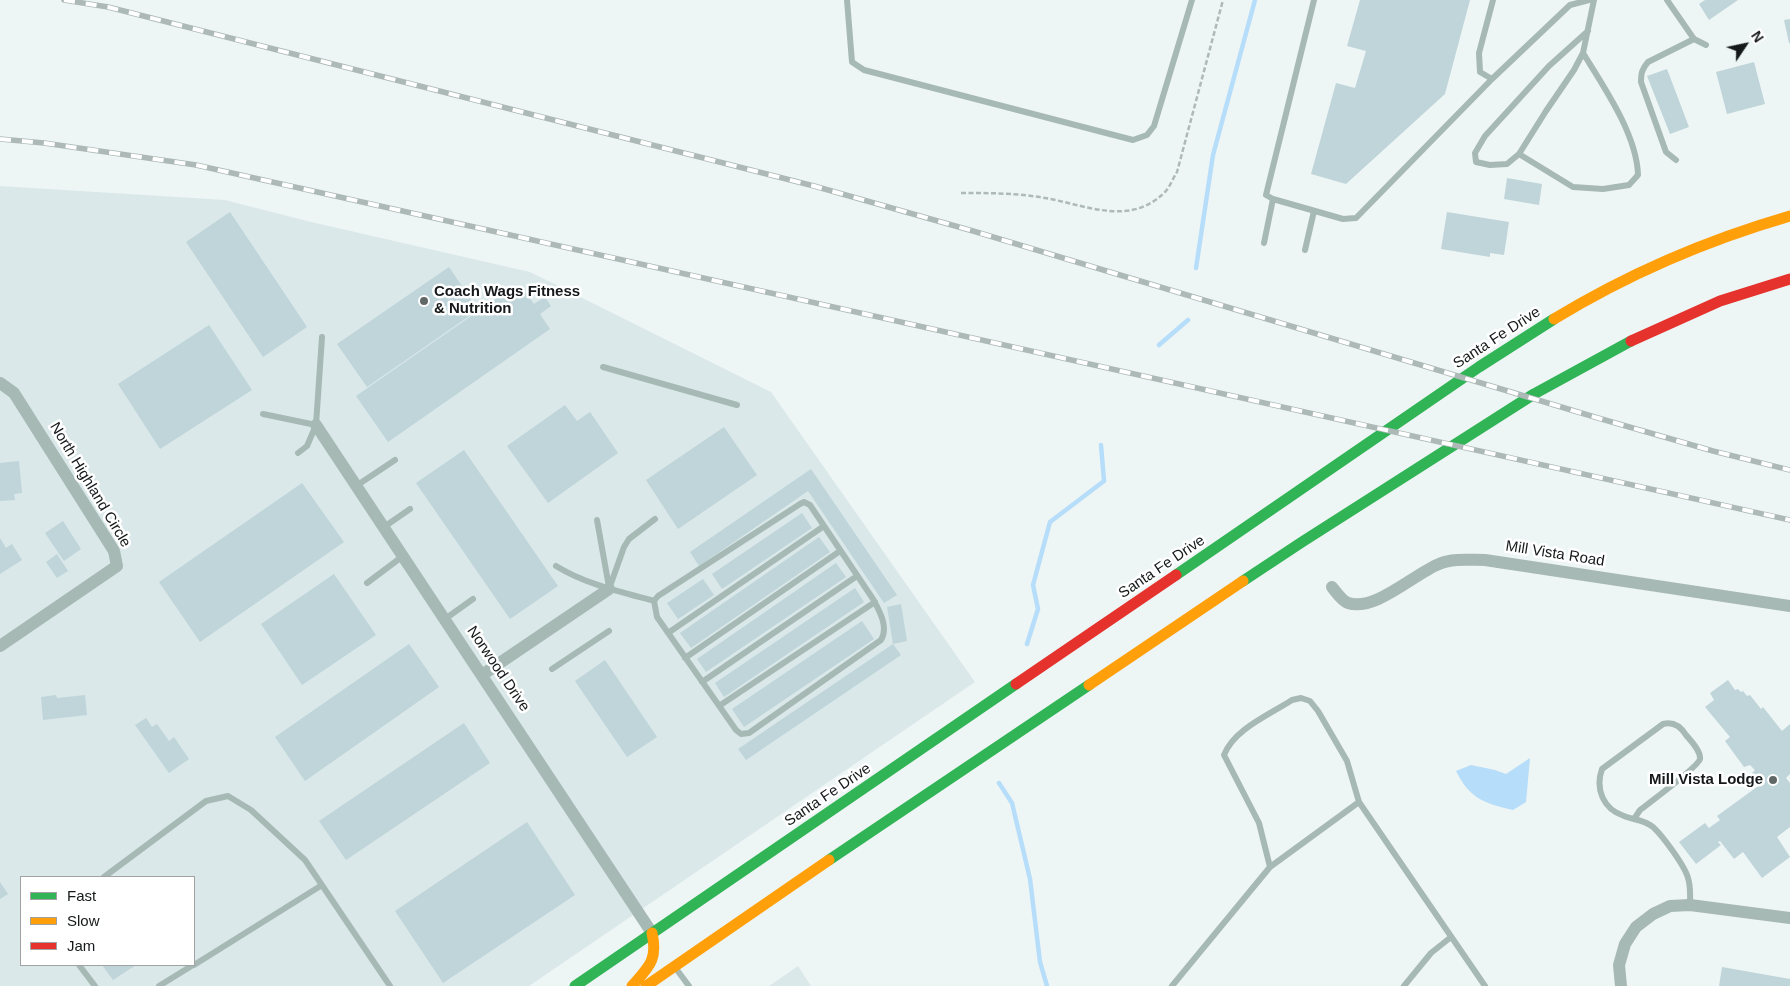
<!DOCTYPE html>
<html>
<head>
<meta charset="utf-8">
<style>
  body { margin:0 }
  #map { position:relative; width:1790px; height:986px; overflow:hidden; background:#eef5f5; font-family:Helvetica,sans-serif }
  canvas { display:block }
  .legend { position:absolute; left:20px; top:876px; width:175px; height:90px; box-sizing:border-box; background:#fff; border:1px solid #a1a3a3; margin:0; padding:6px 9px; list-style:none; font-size:15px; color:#151919 }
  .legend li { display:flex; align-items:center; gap:10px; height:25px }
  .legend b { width:25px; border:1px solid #a1a3a3 }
  .north { position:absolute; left:1720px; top:20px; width:50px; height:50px; -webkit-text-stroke:4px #fff; paint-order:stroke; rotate:56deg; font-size:14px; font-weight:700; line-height:20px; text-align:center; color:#151919 }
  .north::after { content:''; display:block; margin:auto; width:18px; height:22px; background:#151919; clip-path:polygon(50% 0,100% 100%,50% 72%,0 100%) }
</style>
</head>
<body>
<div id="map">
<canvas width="1790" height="986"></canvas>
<ul class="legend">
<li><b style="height:6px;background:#30b455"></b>Fast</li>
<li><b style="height:6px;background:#ff9f0a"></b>Slow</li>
<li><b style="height:6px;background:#e5322d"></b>Jam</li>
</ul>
<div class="north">N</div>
</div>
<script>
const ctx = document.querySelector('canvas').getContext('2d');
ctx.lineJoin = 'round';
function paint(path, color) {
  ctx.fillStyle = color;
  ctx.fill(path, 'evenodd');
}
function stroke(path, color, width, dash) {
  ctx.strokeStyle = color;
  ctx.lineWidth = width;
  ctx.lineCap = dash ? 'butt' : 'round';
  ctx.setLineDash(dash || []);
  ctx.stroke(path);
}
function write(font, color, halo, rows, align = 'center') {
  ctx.font = font + ' Helvetica,sans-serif';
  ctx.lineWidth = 5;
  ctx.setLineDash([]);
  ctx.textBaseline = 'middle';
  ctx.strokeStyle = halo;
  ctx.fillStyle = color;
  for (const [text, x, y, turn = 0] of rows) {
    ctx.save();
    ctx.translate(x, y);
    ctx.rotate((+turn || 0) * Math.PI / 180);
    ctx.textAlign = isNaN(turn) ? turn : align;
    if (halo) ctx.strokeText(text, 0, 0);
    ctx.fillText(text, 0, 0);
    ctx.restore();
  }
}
const built = new Path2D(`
  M 0,186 L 225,200 L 311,222 L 530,272 L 771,392 L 975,682 L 529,986 L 0,986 ZM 21,877 L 194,877 L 194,965 L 21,965 Z
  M 798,966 L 811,986 L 769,986 Z`);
const water = new Path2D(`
  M 1530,758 L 1526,802 L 1513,810 C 1484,803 1470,799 1456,771 L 1471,765 L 1495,770 L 1506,774 Z`);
const stream = new Path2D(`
  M 1196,268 L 1213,155 L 1255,0
  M 1159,345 L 1188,320
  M 1027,644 L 1038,609 L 1033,585 L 1050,522 L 1104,481 L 1101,445
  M 999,783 L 1012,803 L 1030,879 L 1040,962 L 1047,986`);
const building = new Path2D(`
  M 1360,0 L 1470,0 L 1445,94 L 1346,184 L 1311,174 L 1336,83 L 1355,88 L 1366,51 L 1347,46 Z
  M 1705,0 L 1738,0 L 1709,20 L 1699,4 Z
  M 1790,19 L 1790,43 L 1789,43 L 1784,20 Z
  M 1754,62 L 1765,104 L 1727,114 L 1716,72 Z
  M 1667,69 L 1689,127 L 1670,134 L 1647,76 Z
  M 1507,178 L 1542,184 L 1539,205 L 1504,199 Z
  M 230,212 L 307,327 L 263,357 L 186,242 Z
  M 1447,212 L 1509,222 L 1504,255 L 1490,253 L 1490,257 L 1441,249 Z
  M 449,267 L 478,310 L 367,387 L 337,344 Z
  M 513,287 L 525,292 L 534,304 L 545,297 L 551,306 L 540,314 L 550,329 L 388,442 L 356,396 Z
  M 209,325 L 252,390 L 160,449 L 118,384 Z
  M 565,405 L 577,421 L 590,412 L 618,453 L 548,503 L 507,446 Z
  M 724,427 L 757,475 L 678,529 L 646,480 Z
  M 464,450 L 558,586 L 510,619 L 416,483 Z
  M 19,461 L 22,493 L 14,494 L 15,500 L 0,501 L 0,463 Z
  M 811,469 L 897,595 L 884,603 L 808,491 L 699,566 L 690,552 Z
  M 302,483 L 344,542 L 200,642 L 159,582 Z
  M 802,513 L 812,528 L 722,589 L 712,574 Z
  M 63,521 L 81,549 L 64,561 L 45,533 Z
  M 819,537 L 830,552 L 691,648 L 680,633 Z
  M 0,538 L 6,548 L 12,544 L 22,560 L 0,574 Z
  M 57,554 L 68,571 L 57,578 L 46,562 Z
  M 836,563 L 846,577 L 706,672 L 697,659 Z
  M 334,574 L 376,635 L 302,685 L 261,624 Z
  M 703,579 L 714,595 L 678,619 L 667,603 Z
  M 855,588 L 864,602 L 724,697 L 715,683 Z
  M 901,604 L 907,641 L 893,644 L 887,607 Z
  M 862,621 L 874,639 L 744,727 L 732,709 Z
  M 409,644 L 439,687 L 305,781 L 275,737 Z
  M 893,644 L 901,655 L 746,760 L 738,749 Z
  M 605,660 L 657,737 L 627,757 L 575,681 Z
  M 1728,680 L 1735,690 L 1738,689 L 1741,692 L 1743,691 L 1747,696 L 1750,695 L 1761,709 L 1763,707 L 1782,731 L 1790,724 L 1790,774 L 1786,778 L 1790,783 L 1790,827 L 1777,837 L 1790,857 L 1762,878 L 1743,852 L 1734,859 L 1720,841 L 1718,842 L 1721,845 L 1696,864 L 1679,842 L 1705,823 L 1709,828 L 1720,820 L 1717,816 L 1761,784 L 1752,773 L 1755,770 L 1750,765 L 1744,767 L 1725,741 L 1730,737 L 1705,707 L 1714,700 L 1710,693 Z
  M 56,695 L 57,698 L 85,695 L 87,715 L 43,720 L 41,697 Z
  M 146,718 L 152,727 L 157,724 L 169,741 L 174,737 L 189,759 L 169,773 L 135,725 Z
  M 464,723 L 490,763 L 346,860 L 319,821 Z
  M 527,822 L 575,895 L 443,983 L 395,911 Z
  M 0,882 L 8,894 L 0,899 Z
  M 102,965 L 136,965 L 113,980 Z
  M 1722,967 L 1790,979 L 1790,986 L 1719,986 Z`);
const path = new Path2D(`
  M 961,193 C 989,193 1017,193 1045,198 C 1086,205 1130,227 1165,192 C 1170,187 1173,178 1177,172 L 1223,0`);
const lane = new Path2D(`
  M 847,0 L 852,62 L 864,70 L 1133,140 L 1147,135 L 1154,126 L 1192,0
  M 1314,0 L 1266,195 L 1273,199 L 1343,219 L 1356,218 L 1492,79 L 1570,5 L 1589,0
  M 1667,0 L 1694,39 L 1706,45
  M 1588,31 L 1549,66 L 1485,136 L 1475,153 L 1476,162 L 1490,165 L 1507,164 L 1519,154 L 1546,111 L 1574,70 L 1583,53 L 1594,0
  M 1492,79 L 1480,72 L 1479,53 L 1493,0
  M 1519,154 L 1573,187 L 1603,189 L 1629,185 L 1638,175 C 1637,135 1604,87 1583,53
  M 1676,160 L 1666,152 L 1641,82 C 1641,73 1642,69 1648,62 L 1694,39
  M 1264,243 L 1273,199
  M 1305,250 L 1314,211
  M 603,367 L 737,405
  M 263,414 L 316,425
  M 298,453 L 307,446 L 316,425 L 322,337
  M 356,486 L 395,460
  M 597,520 L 609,587
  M 384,527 L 410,509
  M 556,566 C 585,584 621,592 654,601 L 658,596 L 800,504 L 804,502 L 810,505 L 873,599 C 879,610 889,627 881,640 L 749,733 L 741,734 L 736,730 L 657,617 L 654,601
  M 367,583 L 403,556
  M 609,589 L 624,547 L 629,539 L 655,519
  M 445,619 L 473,599
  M 668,633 L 824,526
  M 685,658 L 840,551
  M 552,669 L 609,631
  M 702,682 L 857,576
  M 719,706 L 875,602
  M 1634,819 L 1640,810 C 1649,803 1698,767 1700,759 C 1701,751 1691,741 1686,735 C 1681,727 1674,721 1663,724 L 1602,769 C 1595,789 1603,809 1624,816 C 1634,820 1645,820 1653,827 C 1662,835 1685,866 1688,878 C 1691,887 1690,896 1690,905
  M 1270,867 L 1259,823 L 1224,755 C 1234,729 1269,715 1292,700 L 1301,698 L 1310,701 L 1318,711 L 1347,761 L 1359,802
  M 104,877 L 206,801 L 228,796 L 251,810 L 305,860 L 390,986
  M 79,965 L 95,986
  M 194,965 L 322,885
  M 677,970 L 689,986
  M 159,986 L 193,965
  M 1172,986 L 1270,867 L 1359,802 L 1485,986
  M 1404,986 L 1431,953 L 1451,937`);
const street = new Path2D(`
  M 0,383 L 14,393 L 114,551 L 117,566 L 0,646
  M 316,425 L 652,933
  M 1332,587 C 1336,592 1342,601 1348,603 C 1375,612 1414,574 1439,564 C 1453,558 1470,560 1485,560 L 1790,606
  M 482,675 L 609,589
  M 1621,986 L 1619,965 L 1625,944 L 1636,927 L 1653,914 L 1670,906 L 1690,905 L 1790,918`);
const fast = new Path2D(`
  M 1176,575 L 1479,367 L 1554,319
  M 1243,581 L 1302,542 L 1534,394 L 1631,341
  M 829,860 L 1089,685
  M 575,986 L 1016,684`);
const slow = new Path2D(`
  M 1554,319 C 1628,274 1707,240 1790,216
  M 1089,685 L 1243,581
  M 632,986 C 649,967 658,960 652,933
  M 646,986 L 829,860`);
const jam = new Path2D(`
  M 1631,341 L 1720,301 L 1790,279
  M 1016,684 L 1176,575`);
const rail = new Path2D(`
  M 64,0 L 108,7 L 814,186 L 973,231 L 1598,418 L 1713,451 L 1790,470
  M 0,139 L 44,143 L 196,165 L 1790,520`);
const markers = [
  [424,301,5,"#616666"],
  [1773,780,5,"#616666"]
];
const poiNames = [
  ["Coach Wags Fitness",434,292],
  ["& Nutrition",434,309],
  ["Mill Vista Lodge",1763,780,"right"]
];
const streetNames = [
  ["Santa Fe Drive",1497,338,-33],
  ["North Highland Circle",90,485,59],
  ["Mill Vista Road",1555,554,9],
  ["Santa Fe Drive",1162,567,-34],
  ["Norwood Drive",498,669,56],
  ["Santa Fe Drive",828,795,-34]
];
paint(built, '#dae8e9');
paint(water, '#b6ddf9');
stroke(stream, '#b6ddf9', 4.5);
paint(building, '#bfd5da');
stroke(path, '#aebaba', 2.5, [5, 2.5]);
stroke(lane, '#a7b9b5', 6);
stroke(street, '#a7b9b5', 12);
stroke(fast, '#30b455', 11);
stroke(slow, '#ff9f0a', 11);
stroke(jam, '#e5322d', 11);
stroke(rail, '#acb9b6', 5.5);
stroke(rail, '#fff', 4, [11]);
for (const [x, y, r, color] of markers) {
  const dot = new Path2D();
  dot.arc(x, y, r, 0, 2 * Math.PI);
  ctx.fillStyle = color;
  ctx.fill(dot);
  stroke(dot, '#fff', 2);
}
write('bold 15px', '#151919', '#fff', poiNames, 'left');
write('15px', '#151919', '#fff', streetNames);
</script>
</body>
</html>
